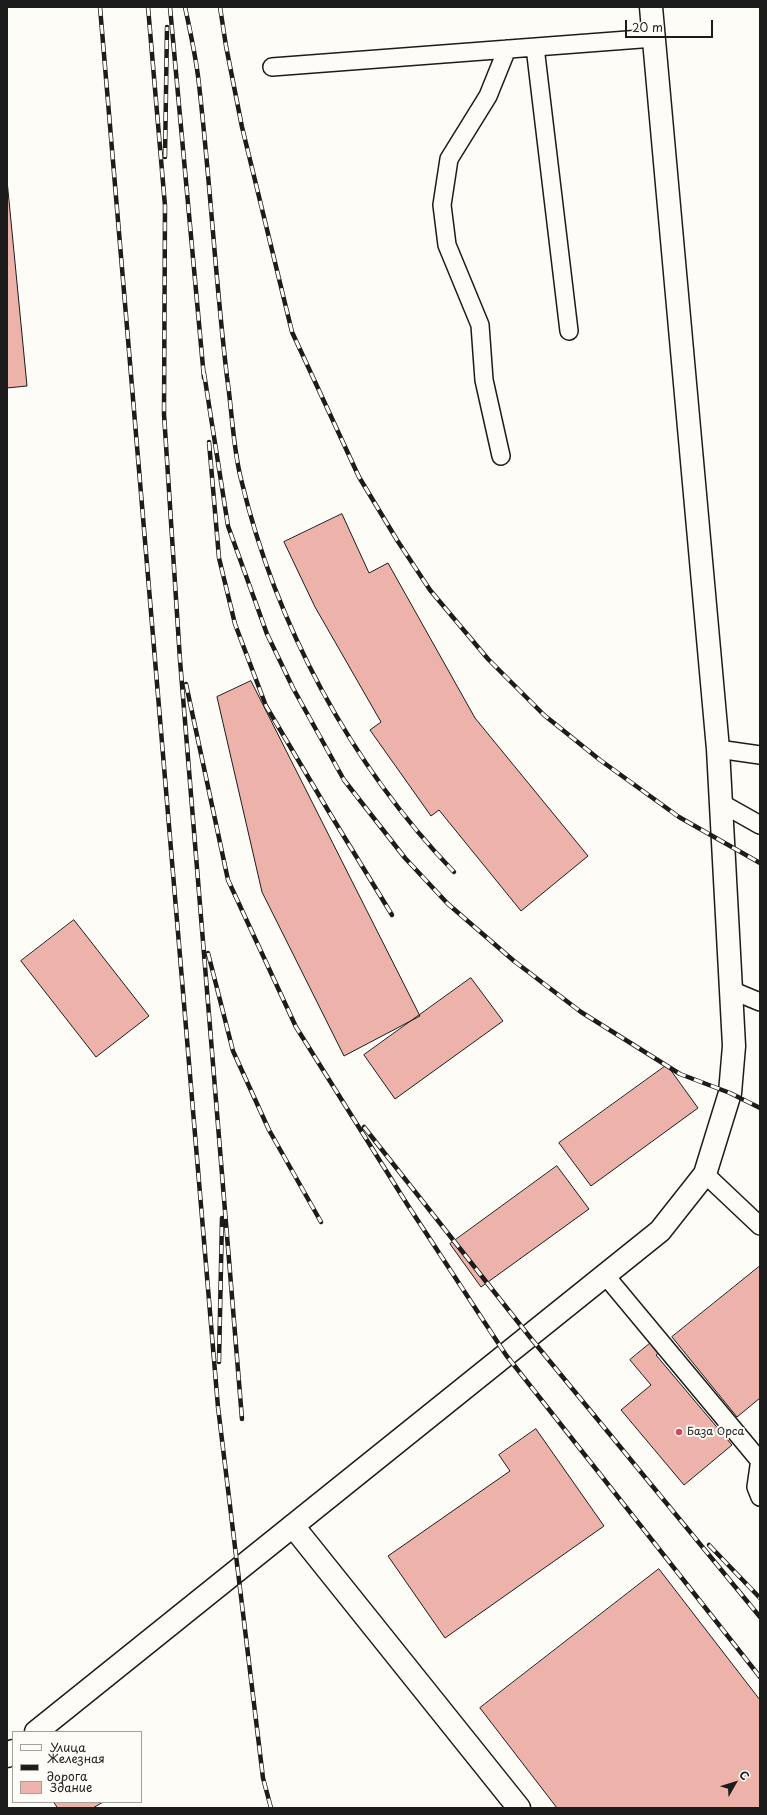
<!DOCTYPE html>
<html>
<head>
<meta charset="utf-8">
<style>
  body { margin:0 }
  #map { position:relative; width:767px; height:1815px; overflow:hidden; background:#fdfcf7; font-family:"Playpen Sans",sans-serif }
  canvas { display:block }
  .frame { position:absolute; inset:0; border:8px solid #1c1c1c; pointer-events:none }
  .legend { position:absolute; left:12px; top:1731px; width:130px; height:72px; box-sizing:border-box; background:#fdfcf7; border:1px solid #a3a29f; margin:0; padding:5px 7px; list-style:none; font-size:12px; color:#1c1c1c }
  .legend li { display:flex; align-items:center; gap:8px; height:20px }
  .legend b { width:20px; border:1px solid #a3a29f }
  .north { position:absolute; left:715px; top:1763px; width:40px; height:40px; -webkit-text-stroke:3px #fdfcf7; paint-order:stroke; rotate:51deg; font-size:11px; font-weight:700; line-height:16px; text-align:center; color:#1c1c1c }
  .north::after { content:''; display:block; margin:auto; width:14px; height:18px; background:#1c1c1c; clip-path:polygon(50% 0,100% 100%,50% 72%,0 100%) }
  .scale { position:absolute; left:625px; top:20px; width:88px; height:18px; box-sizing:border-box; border:2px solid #1c1c1c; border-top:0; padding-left:5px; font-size:12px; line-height:14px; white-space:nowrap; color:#1c1c1c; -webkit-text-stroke:3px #fdfcf7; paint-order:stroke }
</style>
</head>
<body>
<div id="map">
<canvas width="767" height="1815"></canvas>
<div class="frame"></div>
<ul class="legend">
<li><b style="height:5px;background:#fdfcf7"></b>Улица</li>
<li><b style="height:5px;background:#1c1c1c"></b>Железная дорога</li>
<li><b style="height:11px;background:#edb2a9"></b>Здание</li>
</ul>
<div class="north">С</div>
<div class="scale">20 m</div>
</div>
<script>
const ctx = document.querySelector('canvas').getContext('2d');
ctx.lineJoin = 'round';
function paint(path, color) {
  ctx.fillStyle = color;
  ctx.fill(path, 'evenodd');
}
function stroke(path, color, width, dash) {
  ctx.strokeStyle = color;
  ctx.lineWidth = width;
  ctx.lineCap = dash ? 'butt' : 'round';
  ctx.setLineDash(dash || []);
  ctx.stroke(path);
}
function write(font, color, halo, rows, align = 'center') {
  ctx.font = font + ' "Playpen Sans",sans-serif';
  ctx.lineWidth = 4;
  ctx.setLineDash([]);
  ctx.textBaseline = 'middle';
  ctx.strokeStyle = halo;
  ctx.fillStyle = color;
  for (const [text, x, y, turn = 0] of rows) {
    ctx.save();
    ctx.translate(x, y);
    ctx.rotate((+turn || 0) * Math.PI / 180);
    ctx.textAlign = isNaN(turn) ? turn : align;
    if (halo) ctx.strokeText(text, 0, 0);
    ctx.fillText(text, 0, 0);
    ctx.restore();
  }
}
const building = new Path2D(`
  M 7,180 L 27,386 L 7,388 Z
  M 342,514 L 369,573 L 388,563 L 475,718 L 588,856 L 521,911 L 439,810 L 431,816 L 370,730 L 381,722 L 315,607 L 284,542 Z
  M 251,681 L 420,1016 L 344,1056 L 262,892 L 217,697 Z
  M 74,920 L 149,1016 L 96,1057 L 21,961 Z
  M 471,978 L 503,1021 L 395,1099 L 364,1055 Z
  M 667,1065 L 698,1108 L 591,1186 L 559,1143 Z
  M 557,1166 L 589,1209 L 481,1287 L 450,1244 Z
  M 760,1266 L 760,1398 L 737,1417 L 672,1337 Z
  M 653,1341 L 661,1351 L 656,1355 L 732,1445 L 684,1485 L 621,1410 L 651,1385 L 630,1360 Z
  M 536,1429 L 604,1526 L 445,1638 L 388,1556 L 510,1471 L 499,1455 Z
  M 659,1569 L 760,1700 L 760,1808 L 557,1808 L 480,1708 Z
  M 54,1802 L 103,1802 L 93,1808 L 58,1808 Z`);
const lane = new Path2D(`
  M 535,47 L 569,331
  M 272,67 L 654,38
  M 501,456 L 484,380 L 480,325 L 447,245 L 442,205 L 449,159 L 488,96 L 507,49
  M 718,749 L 760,755
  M 721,803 L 760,825
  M 731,990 L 760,1002
  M 705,1174 L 760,1226
  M 605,1275 L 759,1460
  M 760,1459 L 756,1487 L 760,1497`);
const street = new Path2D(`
  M 293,1526 L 519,1808`);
const secondary = new Path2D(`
  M 36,1732 L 660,1231 L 705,1174 L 730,1093 L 734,1046 L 718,749 L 651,7
  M 7,1756 L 13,1751`);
const rail = new Path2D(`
  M 100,7 L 218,1407 L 263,1778 L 271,1808
  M 148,7 L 165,206 L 164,414 L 180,660 L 242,1419
  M 170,7 L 204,378
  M 185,7 C 190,30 195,53 198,76 C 210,176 215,277 227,377 C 232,410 233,448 241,479 C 276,625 350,764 454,872
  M 220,7 L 226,46 L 242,127 L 292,332 L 359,477 L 397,540 L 430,590 L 488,659 L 544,715 L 600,760 L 679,817 L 760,863
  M 165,157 L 167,27
  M 204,373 L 228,526 L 267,634 L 293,688 L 344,780 L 405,858 L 448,904 L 514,961 L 581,1012 L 680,1074 L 730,1093 L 760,1108
  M 209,442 L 219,558 L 235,624 L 266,706 L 329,812 L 392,915
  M 186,684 L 228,880 L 296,1027 L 407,1204 L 506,1355 L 760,1677
  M 208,953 L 233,1051 L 269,1130 L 321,1222
  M 364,1127 L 529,1336 L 760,1617
  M 219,1362 L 222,1218
  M 709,1545 L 760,1598`);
const markers = [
  [679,1432,4,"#d1495b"]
];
const poiNames = [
  ["База Орса",687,1432]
];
paint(building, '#edb2a9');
stroke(building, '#1c1c1c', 1);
stroke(lane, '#1c1c1c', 20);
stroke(street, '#1c1c1c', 25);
stroke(secondary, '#1c1c1c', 25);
stroke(lane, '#fdfcf7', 17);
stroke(street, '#fdfcf7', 22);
stroke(secondary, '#fdfcf7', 22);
stroke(rail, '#1c1c1c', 4.5);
stroke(rail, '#fdfcf7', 3, [9]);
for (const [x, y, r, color] of markers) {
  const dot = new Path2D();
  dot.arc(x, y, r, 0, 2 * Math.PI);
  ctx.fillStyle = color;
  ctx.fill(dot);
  stroke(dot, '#fdfcf7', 1.5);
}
write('11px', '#1c1c1c', '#fdfcf7', poiNames, 'left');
</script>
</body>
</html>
